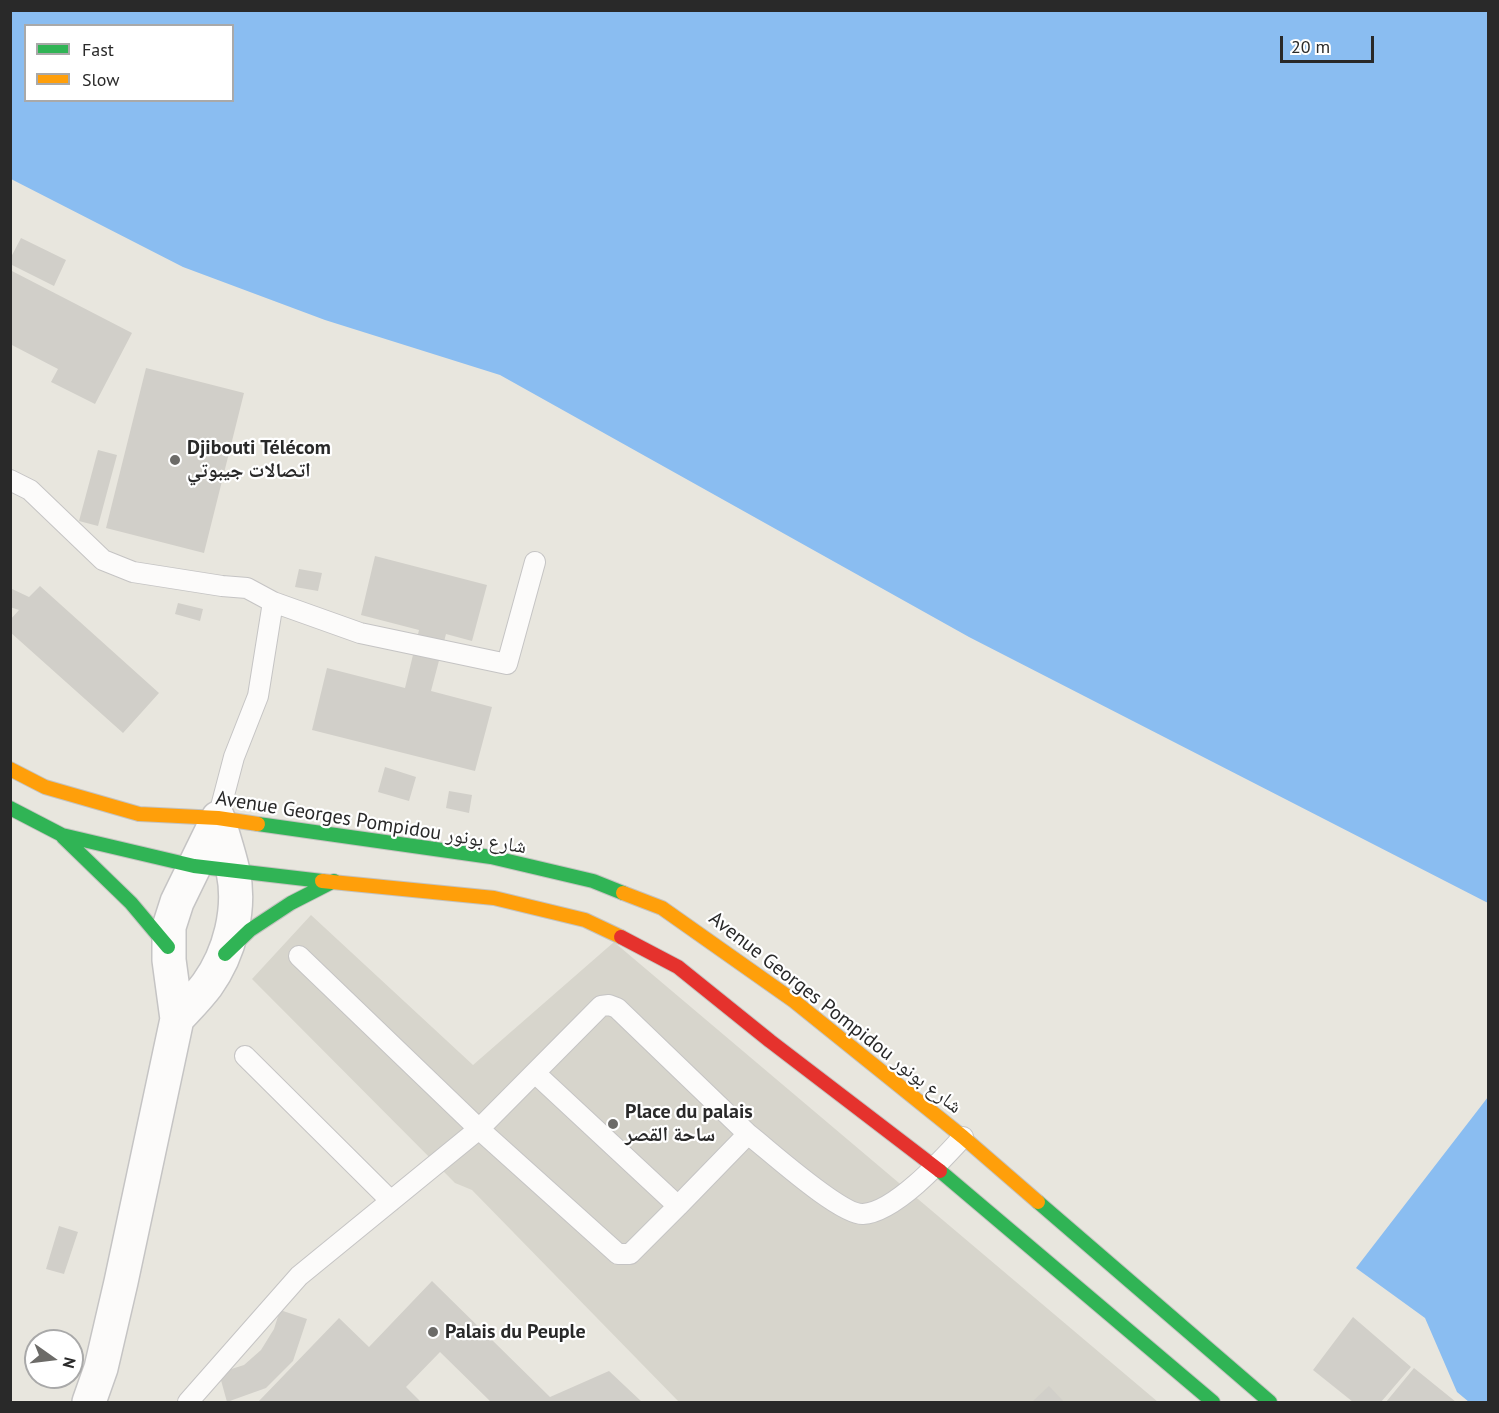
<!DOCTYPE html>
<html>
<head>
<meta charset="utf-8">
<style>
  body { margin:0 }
  #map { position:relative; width:1499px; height:1413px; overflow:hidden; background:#e8e6de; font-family:"PT Sans",sans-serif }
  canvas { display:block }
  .frame { position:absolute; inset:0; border:12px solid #292929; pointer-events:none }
  .legend { position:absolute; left:24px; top:24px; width:210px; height:78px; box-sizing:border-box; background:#fff; border:2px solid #a9a9a9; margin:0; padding:8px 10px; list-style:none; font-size:18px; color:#292929 }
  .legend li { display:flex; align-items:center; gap:12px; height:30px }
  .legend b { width:30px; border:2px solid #a9a9a9 }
  .north { position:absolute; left:24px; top:1329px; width:60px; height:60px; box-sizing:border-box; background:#fff; border:2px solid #a9a9a9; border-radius:50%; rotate:104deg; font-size:16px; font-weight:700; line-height:24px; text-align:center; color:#292929 }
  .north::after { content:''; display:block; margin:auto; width:21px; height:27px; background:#6c6b68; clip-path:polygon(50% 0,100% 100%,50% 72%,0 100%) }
  .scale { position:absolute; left:1280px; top:36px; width:94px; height:27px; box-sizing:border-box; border:3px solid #292929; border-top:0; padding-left:8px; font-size:18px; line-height:21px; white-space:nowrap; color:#292929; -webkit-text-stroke:4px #fff; paint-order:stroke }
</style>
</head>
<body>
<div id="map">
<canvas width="1499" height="1413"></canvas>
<div class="frame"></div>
<ul class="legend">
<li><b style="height:8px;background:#30b455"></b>Fast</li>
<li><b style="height:8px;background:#ff9f0a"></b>Slow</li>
</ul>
<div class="north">N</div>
<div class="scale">20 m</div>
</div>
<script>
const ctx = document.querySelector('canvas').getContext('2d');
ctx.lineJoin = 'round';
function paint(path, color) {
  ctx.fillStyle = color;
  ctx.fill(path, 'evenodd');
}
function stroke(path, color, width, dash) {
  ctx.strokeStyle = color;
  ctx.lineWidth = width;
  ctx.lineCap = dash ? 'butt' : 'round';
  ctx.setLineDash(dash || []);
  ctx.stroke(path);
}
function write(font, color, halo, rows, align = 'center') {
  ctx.font = font + ' "PT Sans","Noto Naskh Arabic",sans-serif';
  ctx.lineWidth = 4.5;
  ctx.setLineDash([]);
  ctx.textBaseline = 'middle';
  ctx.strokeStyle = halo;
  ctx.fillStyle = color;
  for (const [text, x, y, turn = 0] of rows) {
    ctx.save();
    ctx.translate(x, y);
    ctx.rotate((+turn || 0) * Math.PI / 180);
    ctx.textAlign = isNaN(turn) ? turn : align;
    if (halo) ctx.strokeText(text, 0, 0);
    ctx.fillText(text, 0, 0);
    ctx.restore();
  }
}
const plaza = new Path2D(`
  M 311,915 L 473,1065 L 614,942 L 1158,1402 L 679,1402 L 472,1190 L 455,1183 L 252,979 Z`);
const water = new Path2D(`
  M 10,11 L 1488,11 L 1488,903 L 969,637 L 500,375 L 325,320 L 183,267 L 11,179 ZM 26,26 L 232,26 L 232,100 L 26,100 Z
  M 1488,1097 L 1488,1402 L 1469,1402 L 1457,1392 L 1425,1318 L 1356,1268 Z`);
const building = new Path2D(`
  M 21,238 L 66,260 L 54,286 L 10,264 L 10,259 Z
  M 10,270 L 132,333 L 95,404 L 51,382 L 58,369 L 10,344 Z
  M 146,368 L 244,393 L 204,553 L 106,528 Z
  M 98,450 L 117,455 L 98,526 L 79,521 Z
  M 375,556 L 487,585 L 472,641 L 446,634 L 431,691 L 492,707 L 475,771 L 312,730 L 327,668 L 405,688 L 419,630 L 361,615 Z
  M 299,569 L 322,573 L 318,591 L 295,587 Z
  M 40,586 L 159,693 L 123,733 L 10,632 L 10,620 L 19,610 L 10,607 L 10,588 L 29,597 Z
  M 178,603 L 203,609 L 200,621 L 175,614 Z
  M 385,767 L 416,777 L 409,801 L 378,792 Z
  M 449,791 L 472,795 L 469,813 L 446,808 Z
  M 59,1226 L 78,1232 L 64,1274 L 46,1269 Z
  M 432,1281 L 550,1397 L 609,1371 L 642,1402 L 491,1402 L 440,1352 L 406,1387 L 421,1402 L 258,1402 L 339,1318 L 369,1347 Z
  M 280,1310 L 307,1319 L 293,1361 L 266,1388 L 227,1402 L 219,1373 L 244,1365 L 261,1350 L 274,1329 Z
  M 1353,1317 L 1411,1367 L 1381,1402 L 1353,1402 L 1313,1370 Z
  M 1414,1368 L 1456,1402 L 1386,1402 Z
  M 1049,1386 L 1064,1402 L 1032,1402 Z`);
const lane = new Path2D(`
  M 10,480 L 30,490 L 103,560 L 133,572 L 222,586 L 247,588 L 273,602 L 258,696 L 234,757 L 218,818
  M 273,602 L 360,633 L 507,664 L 535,562
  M 299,956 L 479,1129 L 618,1254 L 630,1254 L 678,1206
  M 245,1056 L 391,1201
  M 748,1134 C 770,1151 840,1215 863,1214 C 895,1212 942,1160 963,1137
  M 188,1402 L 299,1276 L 479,1129 L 601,1006 L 609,1005 L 617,1008 L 748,1134 L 678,1206 L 535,1073`);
const street = new Path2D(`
  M 177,1019 C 187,1008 198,997 207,985 C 230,953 241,909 233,871 C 229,853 223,836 218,818
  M 89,1402 L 101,1368 L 121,1282 L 177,1019 L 169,960 L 169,927 L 177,902 L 218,818`);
const fast = new Path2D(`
  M 10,808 L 62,835 L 194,866 L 322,881
  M 258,824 L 491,857 L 593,881 L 623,893
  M 63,837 L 131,903 L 168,947
  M 225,954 L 250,930 L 291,903 L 334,881
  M 940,1171 L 1213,1402
  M 1038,1202 L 1270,1402`);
const slow = new Path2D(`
  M 10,769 L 45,787 L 139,814 L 218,818 L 258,824
  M 322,881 L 494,898 L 585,920 L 621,937
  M 623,893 L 662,908 L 794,1001 L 963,1137 L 1038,1202`);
const jam = new Path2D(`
  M 621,937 L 678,967 L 770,1041 L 940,1171`);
const markers = [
  [175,460,6,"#6c6b68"],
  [613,1124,6,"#6c6b68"],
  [433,1332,6,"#6c6b68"]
];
const poiNames = [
  ["Djibouti Télécom",187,448],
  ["اتصالات جيبوتي",187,471],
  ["Place du palais",625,1112],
  ["ساحة القصر",625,1135],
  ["Palais du Peuple",445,1332]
];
const streetNames = [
  ["Avenue Georges Pompidou شارع بونور",371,823,9],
  ["Avenue Georges Pompidou شارع بونور",835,1013,38]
];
paint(plaza, '#d7d5cc');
paint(water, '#8abdf1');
paint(building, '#d1cfc9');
stroke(lane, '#c5c4c4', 22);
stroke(street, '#c5c4c4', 36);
stroke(fast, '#c4c3c0', 16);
stroke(slow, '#c4c3c0', 16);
stroke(jam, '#c4c3c0', 16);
stroke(lane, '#fcfbfa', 20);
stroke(street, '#fcfbfa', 33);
stroke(fast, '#30b455', 14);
stroke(slow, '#ff9f0a', 14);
stroke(jam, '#e5322d', 14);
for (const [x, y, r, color] of markers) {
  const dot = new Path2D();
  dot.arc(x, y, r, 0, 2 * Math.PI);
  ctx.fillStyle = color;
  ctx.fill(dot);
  stroke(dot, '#fff', 2);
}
write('bold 20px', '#292929', '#fff', poiNames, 'left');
write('20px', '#292929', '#fff', streetNames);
</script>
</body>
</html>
